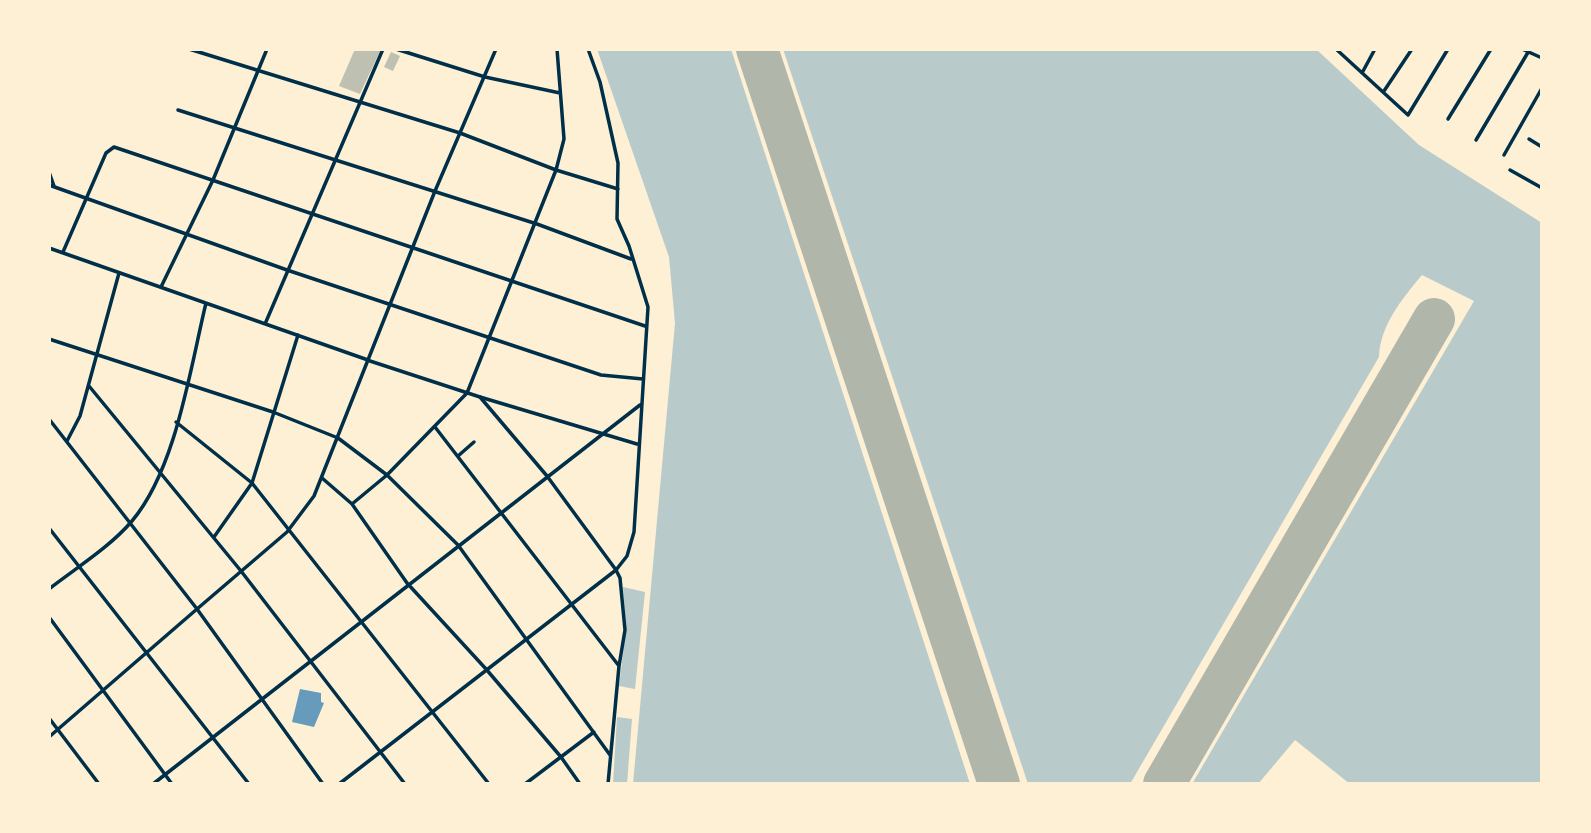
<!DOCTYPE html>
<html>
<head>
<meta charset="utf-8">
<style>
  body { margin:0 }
  #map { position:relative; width:1591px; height:833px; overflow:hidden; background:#fdf0d5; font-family:Montserrat,sans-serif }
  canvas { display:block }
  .frame { position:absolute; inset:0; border:51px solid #fdf0d5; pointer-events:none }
</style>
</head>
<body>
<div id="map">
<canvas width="1591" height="833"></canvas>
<div class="frame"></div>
</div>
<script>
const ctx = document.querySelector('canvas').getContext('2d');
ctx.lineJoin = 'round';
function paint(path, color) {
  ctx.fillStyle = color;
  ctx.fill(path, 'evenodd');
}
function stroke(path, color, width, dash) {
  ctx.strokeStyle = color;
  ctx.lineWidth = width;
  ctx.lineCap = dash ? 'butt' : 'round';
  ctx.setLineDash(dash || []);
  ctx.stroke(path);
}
const green = new Path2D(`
  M 597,49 L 731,49 L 970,784 L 633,784 L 675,323 L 669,257 Z
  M 783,49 L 1316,49 L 1419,145 L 1542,223 L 1542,784 L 1350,784 L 1295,740 L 1258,784 L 1192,784 L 1474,301 L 1422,275 C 1403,298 1380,325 1379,357 L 1130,784 L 1028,784 Z
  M 623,587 L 645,592 L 635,689 L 619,686 L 626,629 Z
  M 617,717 L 632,719 L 627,784 L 613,784 Z`);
const water = new Path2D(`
  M 300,689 L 321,693 L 321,702 L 324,703 L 314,727 L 292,722 Z`);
const runway = new Path2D(`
  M 757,49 L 999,784
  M 1164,784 L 1434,319`);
const building = new Path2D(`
  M 355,49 L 381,49 L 360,94 L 339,86 Z
  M 391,52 L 400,56 L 393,71 L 384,67 Z`);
const minor = new Path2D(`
  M 189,49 L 460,133 L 556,170 L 618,189
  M 396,49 L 485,77 L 560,93
  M 588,49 L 600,82 L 618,163 L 617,219 L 629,246 L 648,307 L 634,532 L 627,556 L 616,570 L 620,578 L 625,630 L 619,666 L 608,784
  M 1336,49 L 1408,115 L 1448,49
  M 1522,49 L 1542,58
  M 1362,73 L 1375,49
  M 1384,91 L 1412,49
  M 178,110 L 537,224 L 631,259
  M 1448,119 L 1491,49
  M 1529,139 L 1542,147
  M 1476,140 L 1530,49
  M 1504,155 L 1542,88
  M 1510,170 L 1542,188
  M 49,172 L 54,186
  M 49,185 L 287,270 L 601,375 L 643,379
  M 49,248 L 368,360
  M 63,252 L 106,153 L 114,147 L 645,326
  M 161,287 L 213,180 L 267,49
  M 265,324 L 383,49
  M 49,339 L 273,412 L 338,438 L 387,475 L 458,545 L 610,755
  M 89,386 L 241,571 L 405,784
  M 480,397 L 637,444
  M 49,419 L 197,609 L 49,737
  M 176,422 L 252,483 L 489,784
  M 435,427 L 619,666
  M 67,441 L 80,416 L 119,273
  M 458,456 L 474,442
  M 322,478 L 352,504 L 407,583 L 486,669 L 561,757 L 580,784
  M 352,504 L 387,475 L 467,393 L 556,170 L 564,139 L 557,49
  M 49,528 L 249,784
  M 214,537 L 252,483 L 298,335
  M 49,589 C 76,568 110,547 132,521 C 176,469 190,369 206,303
  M 49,617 L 172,784
  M 49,718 L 99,784
  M 153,784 L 640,405
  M 525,784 L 594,732`);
const tertiary = new Path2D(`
  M 323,784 L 197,609 L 287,532 L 314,496 L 435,191 L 496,49
  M 339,784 L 616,570 L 547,476 L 480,397 L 370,361`);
paint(green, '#b9caca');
paint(water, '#669bbc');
stroke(runway, '#b1b6ab', 42);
paint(building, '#bec0b2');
stroke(minor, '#003049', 3.5);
stroke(tertiary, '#003049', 3.5);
</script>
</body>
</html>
